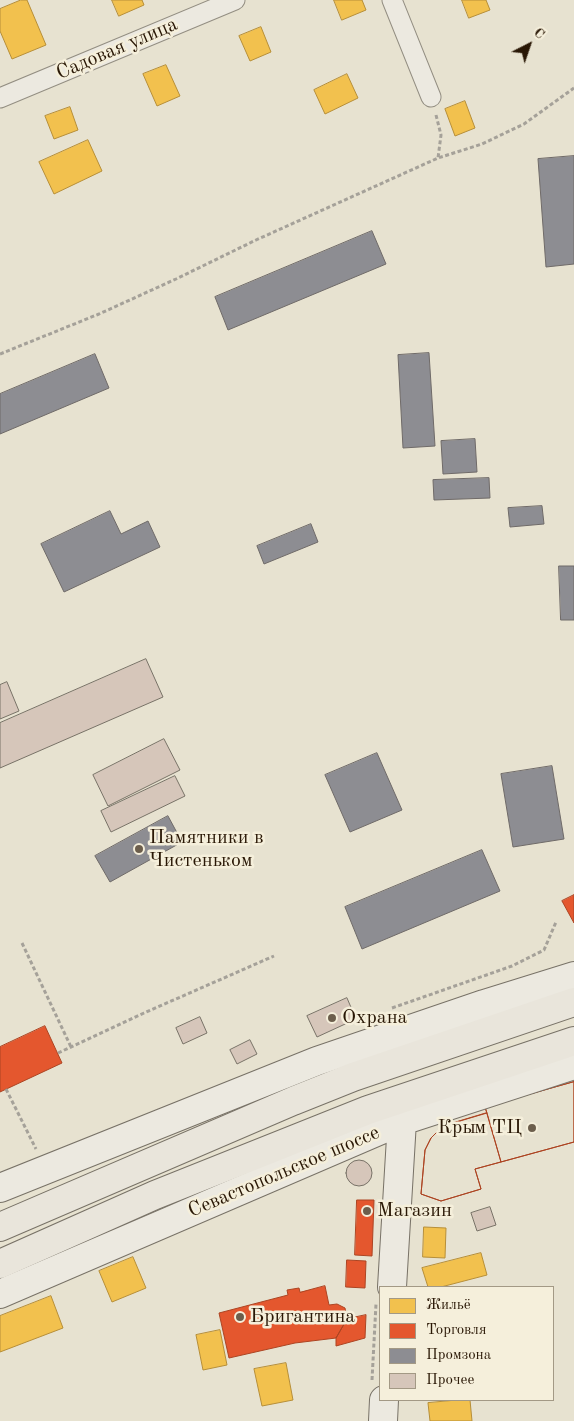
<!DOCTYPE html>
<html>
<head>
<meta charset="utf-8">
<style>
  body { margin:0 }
  #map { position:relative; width:574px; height:1421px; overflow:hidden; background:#e7e2d0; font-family:"Old Standard TT",serif }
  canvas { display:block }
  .legend { position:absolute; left:379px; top:1286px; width:175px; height:115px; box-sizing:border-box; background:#f5efdb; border:1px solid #a39985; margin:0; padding:6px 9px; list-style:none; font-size:15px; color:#291705 }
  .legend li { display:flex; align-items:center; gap:10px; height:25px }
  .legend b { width:25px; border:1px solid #a39985 }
  .north { position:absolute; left:504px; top:20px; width:50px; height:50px; -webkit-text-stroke:4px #f5efdb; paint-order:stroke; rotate:41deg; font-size:14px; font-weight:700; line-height:20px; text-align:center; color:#291705 }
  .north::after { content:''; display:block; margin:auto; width:18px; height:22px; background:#291705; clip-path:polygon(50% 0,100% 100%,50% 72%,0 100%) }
</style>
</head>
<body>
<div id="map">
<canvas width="574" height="1421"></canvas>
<ul class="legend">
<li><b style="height:14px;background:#f2c14e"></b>Жильё</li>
<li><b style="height:14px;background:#e4572e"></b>Торговля</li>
<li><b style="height:14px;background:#8d8d92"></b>Промзона</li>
<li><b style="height:14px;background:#d6c6ba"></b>Прочее</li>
</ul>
<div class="north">С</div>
</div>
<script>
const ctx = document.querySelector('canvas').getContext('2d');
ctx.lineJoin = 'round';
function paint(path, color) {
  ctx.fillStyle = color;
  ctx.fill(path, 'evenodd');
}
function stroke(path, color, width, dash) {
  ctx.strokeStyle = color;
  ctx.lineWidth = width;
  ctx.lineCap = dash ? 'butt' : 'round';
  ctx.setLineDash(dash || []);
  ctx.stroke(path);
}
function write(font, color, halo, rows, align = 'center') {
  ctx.font = font + ' "Old Standard TT",serif';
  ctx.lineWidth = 5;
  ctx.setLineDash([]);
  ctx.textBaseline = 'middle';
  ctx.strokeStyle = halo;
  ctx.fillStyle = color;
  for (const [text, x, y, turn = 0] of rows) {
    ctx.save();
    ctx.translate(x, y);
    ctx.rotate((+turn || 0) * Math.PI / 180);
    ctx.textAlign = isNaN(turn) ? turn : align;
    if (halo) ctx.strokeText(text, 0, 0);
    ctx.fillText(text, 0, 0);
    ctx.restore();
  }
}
const homes = new Path2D(`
  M 21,0 L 27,0 L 46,45 L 12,59 L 0,31 L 0,9 Z
  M 112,0 L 142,0 L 144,5 L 119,16 Z
  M 334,0 L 362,0 L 366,10 L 342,20 Z
  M 462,0 L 486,0 L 490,10 L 469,18 Z
  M 261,27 L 271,52 L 250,61 L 239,36 Z
  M 166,65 L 180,96 L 157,106 L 143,74 Z
  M 347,74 L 358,98 L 325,114 L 314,90 Z
  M 465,101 L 475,128 L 455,136 L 445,109 Z
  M 70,107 L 78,130 L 54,139 L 45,116 Z
  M 88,140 L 102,171 L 54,194 L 39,162 Z
  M 424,1227 L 446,1228 L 445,1258 L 423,1257 Z
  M 481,1253 L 487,1275 L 441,1287 L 428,1287 L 422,1268 Z
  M 133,1257 L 146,1288 L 112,1302 L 99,1271 Z
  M 51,1296 L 63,1328 L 0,1352 L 0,1316 Z
  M 220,1330 L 227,1365 L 203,1370 L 196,1335 Z
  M 286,1363 L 293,1400 L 262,1406 L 254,1369 Z
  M 457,1400 L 470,1400 L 472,1421 L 430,1421 L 428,1403 Z`);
const shops = new Path2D(`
  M 574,895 L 574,923 L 562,901 Z
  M 45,1026 L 62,1063 L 0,1092 L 0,1047 Z
  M 574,1082 L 574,1142 L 501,1162 L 485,1107 Z
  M 574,1082 L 574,1142 L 475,1169 L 481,1189 L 441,1201 L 421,1194 L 425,1150 L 431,1138 L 443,1126 L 487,1113 L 485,1107 Z
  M 487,1113 L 501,1162 L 475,1169 L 481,1189 L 441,1201 L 421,1194 L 425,1150 L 431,1138 L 443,1126 Z
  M 357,1200 L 374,1200 L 372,1256 L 355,1255 Z
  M 347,1260 L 366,1261 L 365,1288 L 346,1287 Z
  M 325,1286 L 329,1305 L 337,1304 L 345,1308 L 347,1319 L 336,1338 L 295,1343 L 229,1358 L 219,1313 L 288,1295 L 287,1290 L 299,1288 L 300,1292 Z
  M 366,1315 L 365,1338 L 336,1346 L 336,1338 L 347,1319 Z`);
const industry = new Path2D(`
  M 574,156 L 574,264 L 546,267 L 538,159 Z
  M 372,231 L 386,264 L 228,330 L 215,297 Z
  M 429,353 L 435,446 L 403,448 L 398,355 Z
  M 95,354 L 109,388 L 0,434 L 0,394 Z
  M 475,439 L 477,472 L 443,474 L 441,441 Z
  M 489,478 L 490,498 L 434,500 L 433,480 Z
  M 542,506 L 544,524 L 510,527 L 508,508 Z
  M 110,511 L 121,534 L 148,521 L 160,547 L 64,592 L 41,544 Z
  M 311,524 L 318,542 L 264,564 L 257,546 Z
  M 559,566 L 574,566 L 574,620 L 561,620 Z
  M 377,753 L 402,810 L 350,832 L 325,775 Z
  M 552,766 L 564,839 L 513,847 L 501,774 Z
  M 168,816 L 182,842 L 110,882 L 95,856 Z
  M 482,850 L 500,891 L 362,949 L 345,907 Z`);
const building = new Path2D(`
  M 146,659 L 163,697 L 0,768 L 0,723 Z
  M 7,682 L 19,711 L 0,719 L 0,685 Z
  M 164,739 L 180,770 L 108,806 L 93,775 Z
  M 175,776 L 185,796 L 111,832 L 101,811 Z
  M 347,998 L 356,1019 L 317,1037 L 307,1016 Z
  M 200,1017 L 207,1033 L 183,1044 L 176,1028 Z
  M 250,1040 L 257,1054 L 237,1064 L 230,1050 Z
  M346 1173a13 13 0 1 1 26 0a13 13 0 1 1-26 0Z
  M 490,1207 L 496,1225 L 477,1231 L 471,1213 Z`);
const path = new Path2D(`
  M 436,115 L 441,135 L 438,158
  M 0,354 L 99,314 L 176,279 L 256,240 L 438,158 L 482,144 L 524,124 L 574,88
  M 22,943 L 71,1047
  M 392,1008 L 512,966 L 544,950 L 556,922
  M 58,1053 L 144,1013 L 274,956
  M 6,1089 L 36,1149
  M 372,1380 L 376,1304`);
const street = new Path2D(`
  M 392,0 L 431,97
  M 0,98 L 235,0`);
const secondary = new Path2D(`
  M 0,1188 L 317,1061 L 484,1004 L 574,976
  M 392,1287 L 402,1121
  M 0,1294 L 402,1121 L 574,1065
  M 383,1421 L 384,1400`);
const primary = new Path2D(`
  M 0,1227 L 293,1101 L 353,1077 L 574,1002
  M 0,1264 L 155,1195 L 368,1110 L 574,1041`);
const markers = [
  [139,849,5,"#6c5e4c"],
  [332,1018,5,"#6c5e4c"],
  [532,1128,5,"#6c5e4c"],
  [367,1211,5,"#6c5e4c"],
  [240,1317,5,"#6c5e4c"]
];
const streetNames = [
  ["Садовая улица",117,49,-23],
  ["Севастопольское шоссе",284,1172,-23]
];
const poiNames = [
  ["Памятники в",149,838],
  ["Чистеньком",149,861],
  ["Охрана",342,1018],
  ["Крым ТЦ",522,1128,"right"],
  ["Магазин",377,1211],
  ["Бригантина",250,1317]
];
paint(homes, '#f2c14e');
stroke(homes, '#b68e38', 1);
paint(shops, '#e4572e');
stroke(shops, '#ac4422', 1);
paint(industry, '#8d8d92');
stroke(industry, '#6f6a68', 1);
paint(building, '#d6c6ba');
stroke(building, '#787267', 1);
stroke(street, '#938e82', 21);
stroke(secondary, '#787267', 30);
stroke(primary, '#787267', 30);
stroke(path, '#a5a199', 3, [4, 2.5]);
stroke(street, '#ece9e0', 19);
stroke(secondary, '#ece9e0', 28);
stroke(primary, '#e9e5db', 28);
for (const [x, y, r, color] of markers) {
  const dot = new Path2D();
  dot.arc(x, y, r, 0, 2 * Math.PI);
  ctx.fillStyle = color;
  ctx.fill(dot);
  stroke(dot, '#f5efdb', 2);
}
write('20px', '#291705', '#f5efdb', streetNames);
write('20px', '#291705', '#f5efdb', poiNames, 'left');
</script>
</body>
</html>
